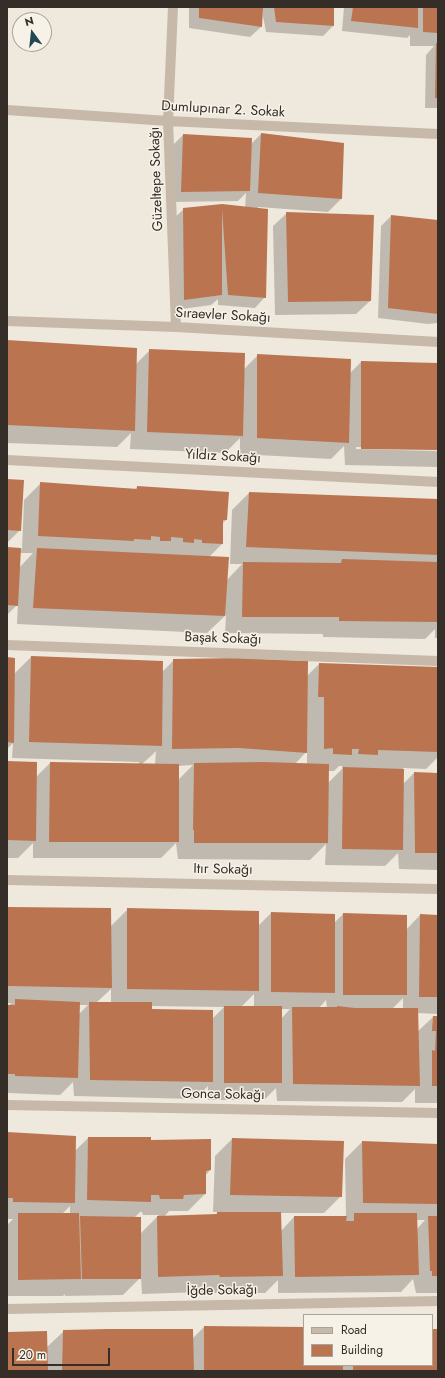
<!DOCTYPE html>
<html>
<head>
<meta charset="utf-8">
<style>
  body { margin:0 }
  #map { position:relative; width:445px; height:1378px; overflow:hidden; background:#efe8dc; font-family:Jost,sans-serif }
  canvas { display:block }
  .frame { position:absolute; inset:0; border:8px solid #342d28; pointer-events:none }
  .legend { position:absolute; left:303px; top:1314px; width:130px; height:52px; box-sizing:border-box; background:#f7f2e8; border:1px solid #a9a39b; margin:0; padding:5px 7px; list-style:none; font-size:12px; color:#342d28 }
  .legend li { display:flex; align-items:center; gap:8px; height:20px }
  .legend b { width:20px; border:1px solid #a9a39b }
  .north { position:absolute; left:12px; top:12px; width:40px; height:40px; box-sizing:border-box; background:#f7f2e8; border:1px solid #a9a39b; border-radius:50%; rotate:345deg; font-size:11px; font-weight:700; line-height:16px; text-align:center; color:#342d28 }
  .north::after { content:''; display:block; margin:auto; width:14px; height:18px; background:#224951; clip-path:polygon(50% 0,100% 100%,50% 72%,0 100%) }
  .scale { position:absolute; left:12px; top:1348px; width:98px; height:18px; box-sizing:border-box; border:2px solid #342d28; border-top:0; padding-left:5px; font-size:12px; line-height:14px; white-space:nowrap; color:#342d28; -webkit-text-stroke:3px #f7f2e8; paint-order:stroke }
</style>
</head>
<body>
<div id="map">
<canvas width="445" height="1378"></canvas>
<div class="frame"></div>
<ul class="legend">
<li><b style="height:5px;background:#c6b9a9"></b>Road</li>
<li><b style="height:11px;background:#ba7450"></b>Building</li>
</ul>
<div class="north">N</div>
<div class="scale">20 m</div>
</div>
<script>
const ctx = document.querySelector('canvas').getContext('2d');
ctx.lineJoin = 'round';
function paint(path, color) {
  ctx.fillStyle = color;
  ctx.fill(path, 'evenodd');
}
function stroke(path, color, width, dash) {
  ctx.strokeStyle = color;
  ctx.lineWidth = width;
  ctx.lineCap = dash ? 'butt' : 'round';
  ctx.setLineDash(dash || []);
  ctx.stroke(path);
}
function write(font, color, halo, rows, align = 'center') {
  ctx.font = font + ' Jost,sans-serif';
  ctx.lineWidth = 3;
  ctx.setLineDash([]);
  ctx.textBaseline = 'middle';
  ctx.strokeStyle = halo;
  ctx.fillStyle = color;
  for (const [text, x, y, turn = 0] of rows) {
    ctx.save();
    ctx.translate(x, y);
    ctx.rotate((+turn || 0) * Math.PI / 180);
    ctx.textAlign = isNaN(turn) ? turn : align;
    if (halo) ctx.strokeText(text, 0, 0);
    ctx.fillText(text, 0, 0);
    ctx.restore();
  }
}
const shadow = new Path2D(`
  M 189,7 L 333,7 L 333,26 L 323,36 L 266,32 L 262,11 L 261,27 L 250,37 L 189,28 Z
  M 344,7 L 438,7 L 438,108 L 425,108 L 426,55 L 434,46 L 410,46 L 410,35 L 407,38 L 342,31 Z
  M 261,134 L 341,199 L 328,212 L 258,207 L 265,297 L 255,308 L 218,305 L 218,299 L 211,305 L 174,310 L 173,219 L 184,209 L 245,208 L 246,193 L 238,201 L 171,202 L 173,145 L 183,135 L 250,145 Z
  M 287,213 L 370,301 L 356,314 L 275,315 L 273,226 Z
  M 391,216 L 438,221 L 438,323 L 428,324 L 378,318 L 381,226 Z
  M 7,341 L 136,364 L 150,350 L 244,369 L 258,355 L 350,373 L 361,362 L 438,364 L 438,466 L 437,467 L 345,465 L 344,446 L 331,459 L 240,454 L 240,438 L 225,453 L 130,449 L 131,433 L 117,447 L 7,443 ZM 356,447 L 438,449 L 438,451 L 356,449 Z
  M 7,480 L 20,530 L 7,543 Z
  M 41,483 L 135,489 L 137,487 L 226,520 L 222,524 L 222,544 L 209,557 L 226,581 L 242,564 L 230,564 L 232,510 L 249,493 L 438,500 L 438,638 L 435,638 L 435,629 L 425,639 L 323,637 L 323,634 L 225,633 L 226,615 L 207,633 L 17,624 L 18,604 L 7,615 L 7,548 L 22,549 L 24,500 ZM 20,553 L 33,553 L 19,568 Z
  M 31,657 L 162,672 L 174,660 L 307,676 L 319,664 L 438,668 L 438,757 L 426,769 L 403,768 L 403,784 L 414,773 L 438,774 L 438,870 L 399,869 L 398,853 L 385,866 L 325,865 L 326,844 L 310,860 L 178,859 L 176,843 L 161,858 L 33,858 L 33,843 L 18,858 L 7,858 L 7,762 L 36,777 L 50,763 L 139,764 L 139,762 L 12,758 L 13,743 L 7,749 L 7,658 L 14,674 ZM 156,751 L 155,764 L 142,764 L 151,756 ZM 307,751 L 307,764 L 295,764 ZM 193,765 L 178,780 L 178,766 ZM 339,766 L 342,766 L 342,769 L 327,784 L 328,771 L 334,771 Z
  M 7,907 L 110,927 L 128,909 L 258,926 L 271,913 L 334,923 L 343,914 L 406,930 L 420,915 L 438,916 L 438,1014 L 417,1013 L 417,1032 L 433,1017 L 438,1017 L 438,1103 L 415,1103 L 415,1089 L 402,1102 L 277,1101 L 276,1088 L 264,1100 L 208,1100 L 208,1086 L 195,1099 L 74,1096 L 73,1082 L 60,1095 L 7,1093 L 7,1006 L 12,1003 L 7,1003 ZM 111,989 L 111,1003 L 96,1003 ZM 254,994 L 254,1007 L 241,1007 ZM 403,998 L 403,1009 L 392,1009 ZM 326,1000 L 327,1008 L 319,1008 ZM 79,1005 L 88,1005 L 79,1014 ZM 151,1006 L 224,1007 L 212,1019 L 151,1010 ZM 281,1009 L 290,1009 L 281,1019 Z
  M 7,1134 L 75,1151 L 88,1138 L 150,1141 L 210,1170 L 205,1176 L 205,1194 L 188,1211 L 169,1211 L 164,1217 L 215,1215 L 218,1212 L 213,1212 L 215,1156 L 232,1139 L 341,1196 L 324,1213 L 280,1213 L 281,1231 L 294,1217 L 346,1217 L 345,1159 L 362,1142 L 438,1145 L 438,1293 L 416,1293 L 413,1279 L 401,1292 L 278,1293 L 278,1280 L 265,1293 L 203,1293 L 202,1292 L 142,1294 L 141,1277 L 123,1295 L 65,1296 L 65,1294 L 63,1296 L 7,1296 L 7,1225 L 13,1219 L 7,1219 ZM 70,1206 L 70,1214 L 62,1214 ZM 140,1212 L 142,1212 L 143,1215 L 159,1215 L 140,1234 L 134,1218 ZM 416,1220 L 425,1220 L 416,1230 Z
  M 204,1327 L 304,1328 L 304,1365 L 432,1365 L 432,1330 L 438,1330 L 438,1371 L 7,1371 L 7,1332 L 46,1332 L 46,1348 L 64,1331 L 192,1339 Z`);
const building = new Path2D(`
  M 199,7 L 263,7 L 262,27 L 199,18 Z
  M 274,7 L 334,7 L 334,26 L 276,22 Z
  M 353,7 L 418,7 L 418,28 L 351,21 Z
  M 423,7 L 438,7 L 438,33 L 423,32 Z
  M 436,43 L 438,43 L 438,98 L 435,98 Z
  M 261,133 L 344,143 L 342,199 L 258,193 Z
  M 183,134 L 252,138 L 250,191 L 181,192 Z
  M 222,204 L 268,209 L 266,298 L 228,295 L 222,209 L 222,295 L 184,300 L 183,208 Z
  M 286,212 L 374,215 L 371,301 L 288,302 Z
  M 391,215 L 438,220 L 438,314 L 388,308 Z
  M 7,340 L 137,348 L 135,431 L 7,425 Z
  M 149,349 L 245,353 L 243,436 L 147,432 Z
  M 257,354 L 351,359 L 349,443 L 257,438 Z
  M 361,361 L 438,363 L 438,450 L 361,449 Z
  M 7,479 L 24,480 L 21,531 L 7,530 Z
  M 40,482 L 137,489 L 137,486 L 229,492 L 227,520 L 223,520 L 223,544 L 202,543 L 202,540 L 194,539 L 194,543 L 183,542 L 183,538 L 171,537 L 171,541 L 160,541 L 160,537 L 151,536 L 151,540 L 134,539 L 134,541 L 38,536 Z
  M 249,492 L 438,499 L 438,555 L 246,547 Z
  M 7,547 L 21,548 L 18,606 L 7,605 Z
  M 37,548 L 229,557 L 225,616 L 33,608 Z
  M 342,559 L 438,562 L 438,622 L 339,621 L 339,617 L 242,617 L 243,562 L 341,563 Z
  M 31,656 L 163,661 L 162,746 L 29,742 Z
  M 7,657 L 15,658 L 14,743 L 7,742 Z
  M 239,658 L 308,661 L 307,753 L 239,748 L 172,749 L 173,659 Z
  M 319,663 L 438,667 L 438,752 L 378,750 L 378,755 L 358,754 L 359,749 L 352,749 L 352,755 L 333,754 L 333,748 L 324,749 L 324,697 L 318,697 Z
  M 7,761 L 37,762 L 36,841 L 7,840 Z
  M 50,762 L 179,764 L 179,842 L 49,842 Z
  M 264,762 L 329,764 L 328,843 L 194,843 L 194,830 L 193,830 L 194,763 Z
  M 343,767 L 404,769 L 403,850 L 342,849 Z
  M 414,772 L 438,773 L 438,853 L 415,853 Z
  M 7,907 L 111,908 L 112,988 L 7,986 Z
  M 127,908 L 259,911 L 259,991 L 127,989 Z
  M 271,912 L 335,914 L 335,993 L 271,992 Z
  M 343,913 L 407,915 L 407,995 L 343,995 Z
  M 420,914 L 438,915 L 438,997 L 419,997 Z
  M 15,999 L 80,1002 L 78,1078 L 15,1076 L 15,1074 L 7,1074 L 7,1005 L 15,1005 Z
  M 89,1002 L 152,1002 L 152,1009 L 213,1010 L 213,1082 L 90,1080 Z
  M 224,1006 L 282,1006 L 282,1083 L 224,1083 Z
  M 337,1006 L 355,1008 L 418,1008 L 420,1086 L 293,1084 L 292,1007 L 337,1007 Z
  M 433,1016 L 438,1016 L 438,1086 L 432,1086 L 432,1050 L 435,1051 L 436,1031 L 432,1031 Z
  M 7,1132 L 76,1136 L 75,1203 L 13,1202 L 13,1198 L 7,1198 Z
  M 88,1137 L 151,1137 L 151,1140 L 211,1139 L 211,1170 L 206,1171 L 206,1194 L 184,1195 L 183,1199 L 160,1199 L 159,1195 L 151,1195 L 151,1202 L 87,1200 Z
  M 232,1138 L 344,1141 L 342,1197 L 230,1195 Z
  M 362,1141 L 438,1144 L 438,1204 L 363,1203 Z
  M 217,1212 L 281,1212 L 283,1276 L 220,1277 L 219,1275 L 158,1277 L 157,1216 L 217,1214 Z
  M 18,1213 L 79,1213 L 81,1279 L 18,1280 Z
  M 354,1213 L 417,1213 L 419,1275 L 295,1277 L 294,1216 L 347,1216 L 346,1221 L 354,1221 Z
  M 80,1216 L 141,1217 L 141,1279 L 82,1279 Z
  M 428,1216 L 438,1216 L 438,1276 L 432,1276 L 432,1271 L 430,1271 Z
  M 204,1326 L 304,1327 L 304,1365 L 343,1365 L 343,1371 L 204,1371 Z
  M 108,1329 L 193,1329 L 194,1371 L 62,1371 L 63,1330 Z
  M 432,1329 L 438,1329 L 438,1371 L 353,1371 L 353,1365 L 432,1365 Z
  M 47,1331 L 48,1371 L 7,1371 L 7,1332 Z`);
const street = new Path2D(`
  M 173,7 L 168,121 L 176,327
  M 7,110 L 168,121 L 438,134
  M 7,321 L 176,327 L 438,342
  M 7,460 L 438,482
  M 7,645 L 438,661
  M 7,880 L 438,889
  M 7,1105 L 438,1113
  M 7,1309 L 438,1301`);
const streetNames = [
  ["Dumlupınar 2. Sokak",223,110,3],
  ["Güzeltepe Sokağı",157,179,-92],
  ["Sıraevler Sokağı",223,316,3],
  ["Yıldız Sokağı",223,457,3],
  ["Başak Sokağı",223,639,2],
  ["Itır Sokağı",223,870,1],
  ["Gonca Sokağı",223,1095,1],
  ["İğde Sokağı",222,1291,-1]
];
paint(shadow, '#0003');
paint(building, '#ba7450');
stroke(street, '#c6b9a9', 10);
write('14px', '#342d28', '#f7f2e8', streetNames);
</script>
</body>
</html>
